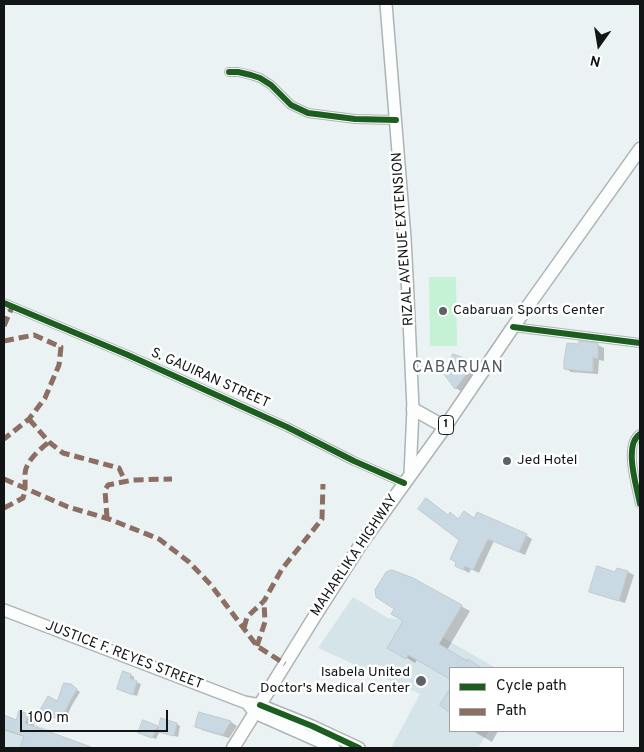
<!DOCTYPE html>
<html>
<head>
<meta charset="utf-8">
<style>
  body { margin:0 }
  #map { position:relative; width:644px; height:752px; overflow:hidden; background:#eaf2f4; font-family:Overpass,sans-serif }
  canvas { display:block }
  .frame { position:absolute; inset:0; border:5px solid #111516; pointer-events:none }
  .legend { position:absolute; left:449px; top:667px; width:175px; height:65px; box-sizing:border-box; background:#fff; border:1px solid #a0a1a2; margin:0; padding:6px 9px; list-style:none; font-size:15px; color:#111516 }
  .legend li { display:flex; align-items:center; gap:10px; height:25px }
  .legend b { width:25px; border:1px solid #a0a1a2 }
  .north { position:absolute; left:574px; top:20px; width:50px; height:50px; -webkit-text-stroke:4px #fff; paint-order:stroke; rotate:193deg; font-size:14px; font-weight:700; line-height:20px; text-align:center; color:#111516 }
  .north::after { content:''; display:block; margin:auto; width:18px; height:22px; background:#111516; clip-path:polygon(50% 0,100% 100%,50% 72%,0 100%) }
  .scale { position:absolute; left:20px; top:710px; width:148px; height:22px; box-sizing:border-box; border:2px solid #111516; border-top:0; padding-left:6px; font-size:15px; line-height:18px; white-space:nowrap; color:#111516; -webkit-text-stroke:4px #fff; paint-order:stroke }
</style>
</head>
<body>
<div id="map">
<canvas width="644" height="752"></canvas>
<div class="frame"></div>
<ul class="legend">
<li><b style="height:6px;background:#1b5e20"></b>Cycle path</li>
<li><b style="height:6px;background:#8d6e63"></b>Path</li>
</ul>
<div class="north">N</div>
<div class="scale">100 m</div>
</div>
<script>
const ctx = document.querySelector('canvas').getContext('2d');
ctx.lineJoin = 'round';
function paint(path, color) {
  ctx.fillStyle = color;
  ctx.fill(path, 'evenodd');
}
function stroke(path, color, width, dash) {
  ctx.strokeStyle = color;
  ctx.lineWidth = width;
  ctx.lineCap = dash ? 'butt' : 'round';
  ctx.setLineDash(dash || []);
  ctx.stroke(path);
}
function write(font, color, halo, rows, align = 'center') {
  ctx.font = font + ' Overpass,sans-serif';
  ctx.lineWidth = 5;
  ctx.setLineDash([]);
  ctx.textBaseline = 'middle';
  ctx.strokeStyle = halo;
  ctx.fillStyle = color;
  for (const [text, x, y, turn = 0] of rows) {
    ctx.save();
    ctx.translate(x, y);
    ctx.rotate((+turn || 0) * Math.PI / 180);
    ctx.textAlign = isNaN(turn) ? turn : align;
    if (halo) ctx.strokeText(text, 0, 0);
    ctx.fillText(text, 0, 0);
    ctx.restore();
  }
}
const built = new Path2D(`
  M 353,597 L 388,618 L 402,620 L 407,617 L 496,668 L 450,668 L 450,731 L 489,731 L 478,748 L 391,748 L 420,694 L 318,648 Z
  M 4,715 L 50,730 L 43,748 L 4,748 Z`);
const green = new Path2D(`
  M 429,277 L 456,277 L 457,346 L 430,346 Z`);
const shadow = new Path2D(`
  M 598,345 L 604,348 L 604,361 L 599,360 L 598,374 L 571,372 L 565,368 Z
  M 454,356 L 476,364 L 481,367 L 461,391 L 455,388 Z
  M 427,499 L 449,516 L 450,514 L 459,519 L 475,519 L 477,514 L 527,536 L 532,539 L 525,555 L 494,541 L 479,573 L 471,569 L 469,573 L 462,569 L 458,562 L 460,539 Z
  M 617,569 L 628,572 L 634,575 L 625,603 L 597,594 L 591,591 L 616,573 Z
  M 412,579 L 470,611 L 447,650 L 467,662 L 468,661 L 480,668 L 450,668 L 450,678 L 417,659 L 415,663 L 389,647 L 404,620 Z
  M 131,675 L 134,677 L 134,681 L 141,684 L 137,696 L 122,691 Z
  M 75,688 L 80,692 L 71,707 L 65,722 L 42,709 L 57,702 Z
  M 200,714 L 231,722 L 237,726 L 229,738 L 202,730 L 197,726 Z
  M 4,716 L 17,721 L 28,716 L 36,720 L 33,727 L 91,748 L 21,748 L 25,737 L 4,730 Z
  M 177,724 L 180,726 L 178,737 L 160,731 L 156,739 L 143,734 L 157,727 L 160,728 Z
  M 473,731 L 498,731 L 492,742 Z`);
const building = new Path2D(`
  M 579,341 L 598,343 L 598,359 L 593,357 L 593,372 L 564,369 L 564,361 L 567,343 L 579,344 Z
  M 453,354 L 476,362 L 455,389 L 444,374 Z
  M 426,498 L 448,515 L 450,512 L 458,519 L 464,511 L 474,518 L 477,512 L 527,534 L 519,552 L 488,539 L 473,570 L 465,566 L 463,570 L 455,566 L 456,562 L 450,559 L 459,540 L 418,509 Z
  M 597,566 L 615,572 L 617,568 L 628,571 L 619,601 L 589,592 Z
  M 392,570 L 413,578 L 462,605 L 439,644 L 467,661 L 468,659 L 482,668 L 450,668 L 450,679 L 408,655 L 406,659 L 387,648 L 403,621 L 391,614 L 394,609 L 376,597 L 375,590 L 386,572 Z
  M 123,671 L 131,674 L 130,678 L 137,681 L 133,695 L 117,689 Z
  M 64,683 L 71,684 L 77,689 L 68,705 L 61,721 L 40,710 L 48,696 L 57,701 Z
  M 450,689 L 450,713 L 440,705 Z
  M 19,711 L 29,714 L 25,723 L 91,747 L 91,748 L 20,748 L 24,736 L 4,729 L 4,715 L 16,720 Z
  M 199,712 L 231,721 L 223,735 L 195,727 Z
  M 161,718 L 177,723 L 174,736 L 158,732 Z
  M 143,720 L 158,726 L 152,738 L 138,733 Z`);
const street = new Path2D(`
  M 229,72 L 238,72 L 251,75 L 260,78 L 271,85 L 291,105 L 308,113 L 355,119 L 396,120
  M 4,303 L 128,355 L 287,427 L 354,461 L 404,483
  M 513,327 L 640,343
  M 640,434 C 623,445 637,487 640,504`);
const secondary = new Path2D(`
  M 386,4 L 405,238 L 408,297 L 413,409 L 410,475
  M 4,610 L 244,702 L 260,705 L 312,726 L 359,748
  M 249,706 L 255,713 L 334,748`);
const primary = new Path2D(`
  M 413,409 L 445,427
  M 233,748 L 318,611 L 363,541 L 445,427 L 513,327 L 640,149`);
const quiet = new Path2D(`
  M 4,326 L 12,307
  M 4,341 L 34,335 L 61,347 L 59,365 L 45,398 L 29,419 L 4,439
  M 29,419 L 49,442 L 63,453 L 119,468 L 125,481
  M 4,479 L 68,507 L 109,519 L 159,539 L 189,562 L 211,585 L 257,646 L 285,664
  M 4,508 L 23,498 C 26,488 25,483 25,474 C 25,462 40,449 49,442
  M 107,518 L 105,490 L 108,485 L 133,480 L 172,479
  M 244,628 L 247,617 L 264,601 L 282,569 L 322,519 L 323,484
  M 257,646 L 265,622 L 264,601`);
const cycleway = new Path2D(`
  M 229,72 L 238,72 L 251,75 L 260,78 L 271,85 L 291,105 L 308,113 L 355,119 L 396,120
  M 4,303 L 128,355 L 287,427 L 354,461 L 404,483
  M 513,327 L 640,343
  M 640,434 C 623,445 637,487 640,504
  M 260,705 L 312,726 L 359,748`);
const markers = [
  [443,311,5,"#5d6264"],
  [507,461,5,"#5d6264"],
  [421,681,6,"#5d6264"]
];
const shields = [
  [446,425,15]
];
const shieldNames = [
  ["1",446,425]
];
const streetNames = [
  ["RIZAL AVENUE EXTENSION",404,239,-94],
  ["S. GAUIRAN STREET",210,379,24],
  ["MAHARLIKA HIGHWAY",355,556,-56],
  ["JUSTICE F. REYES STREET",124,656,21]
];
const poiNames = [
  ["Cabaruan Sports Center",453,311],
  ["Jed Hotel",517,461],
  ["Isabela United",410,673,"right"],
  ["Doctor's Medical Center",410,689,"right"]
];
const quarterNames = [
  ["CABARUAN",458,369]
];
paint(built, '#d5e4e8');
paint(green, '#c5f2d4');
paint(shadow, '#0003');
paint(building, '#c9d9e3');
stroke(building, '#c4c9cb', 1);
stroke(street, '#aeb3b4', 10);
stroke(secondary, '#aeb3b4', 14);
stroke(primary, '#aeb3b4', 15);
stroke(street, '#fcfdfd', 8);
stroke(secondary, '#fcfdfd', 11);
stroke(primary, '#fcfdfd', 12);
stroke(quiet, '#8d6e63', 5, [10, 5]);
stroke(cycleway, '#1b5e20', 6);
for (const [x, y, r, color] of markers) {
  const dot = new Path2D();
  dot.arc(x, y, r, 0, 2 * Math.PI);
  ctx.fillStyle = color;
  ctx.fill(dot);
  stroke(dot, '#fff', 2);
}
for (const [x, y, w] of shields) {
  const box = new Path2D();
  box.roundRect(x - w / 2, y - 9.5, w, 19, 4);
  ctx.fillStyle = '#fff';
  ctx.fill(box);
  stroke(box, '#111516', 1);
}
write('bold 12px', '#111516', null, shieldNames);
write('14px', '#111516', '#fff', streetNames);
write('14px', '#111516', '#fff', poiNames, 'left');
ctx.letterSpacing = '1px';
write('16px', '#4d585a', '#fff', quarterNames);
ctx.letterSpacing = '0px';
</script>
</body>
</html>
